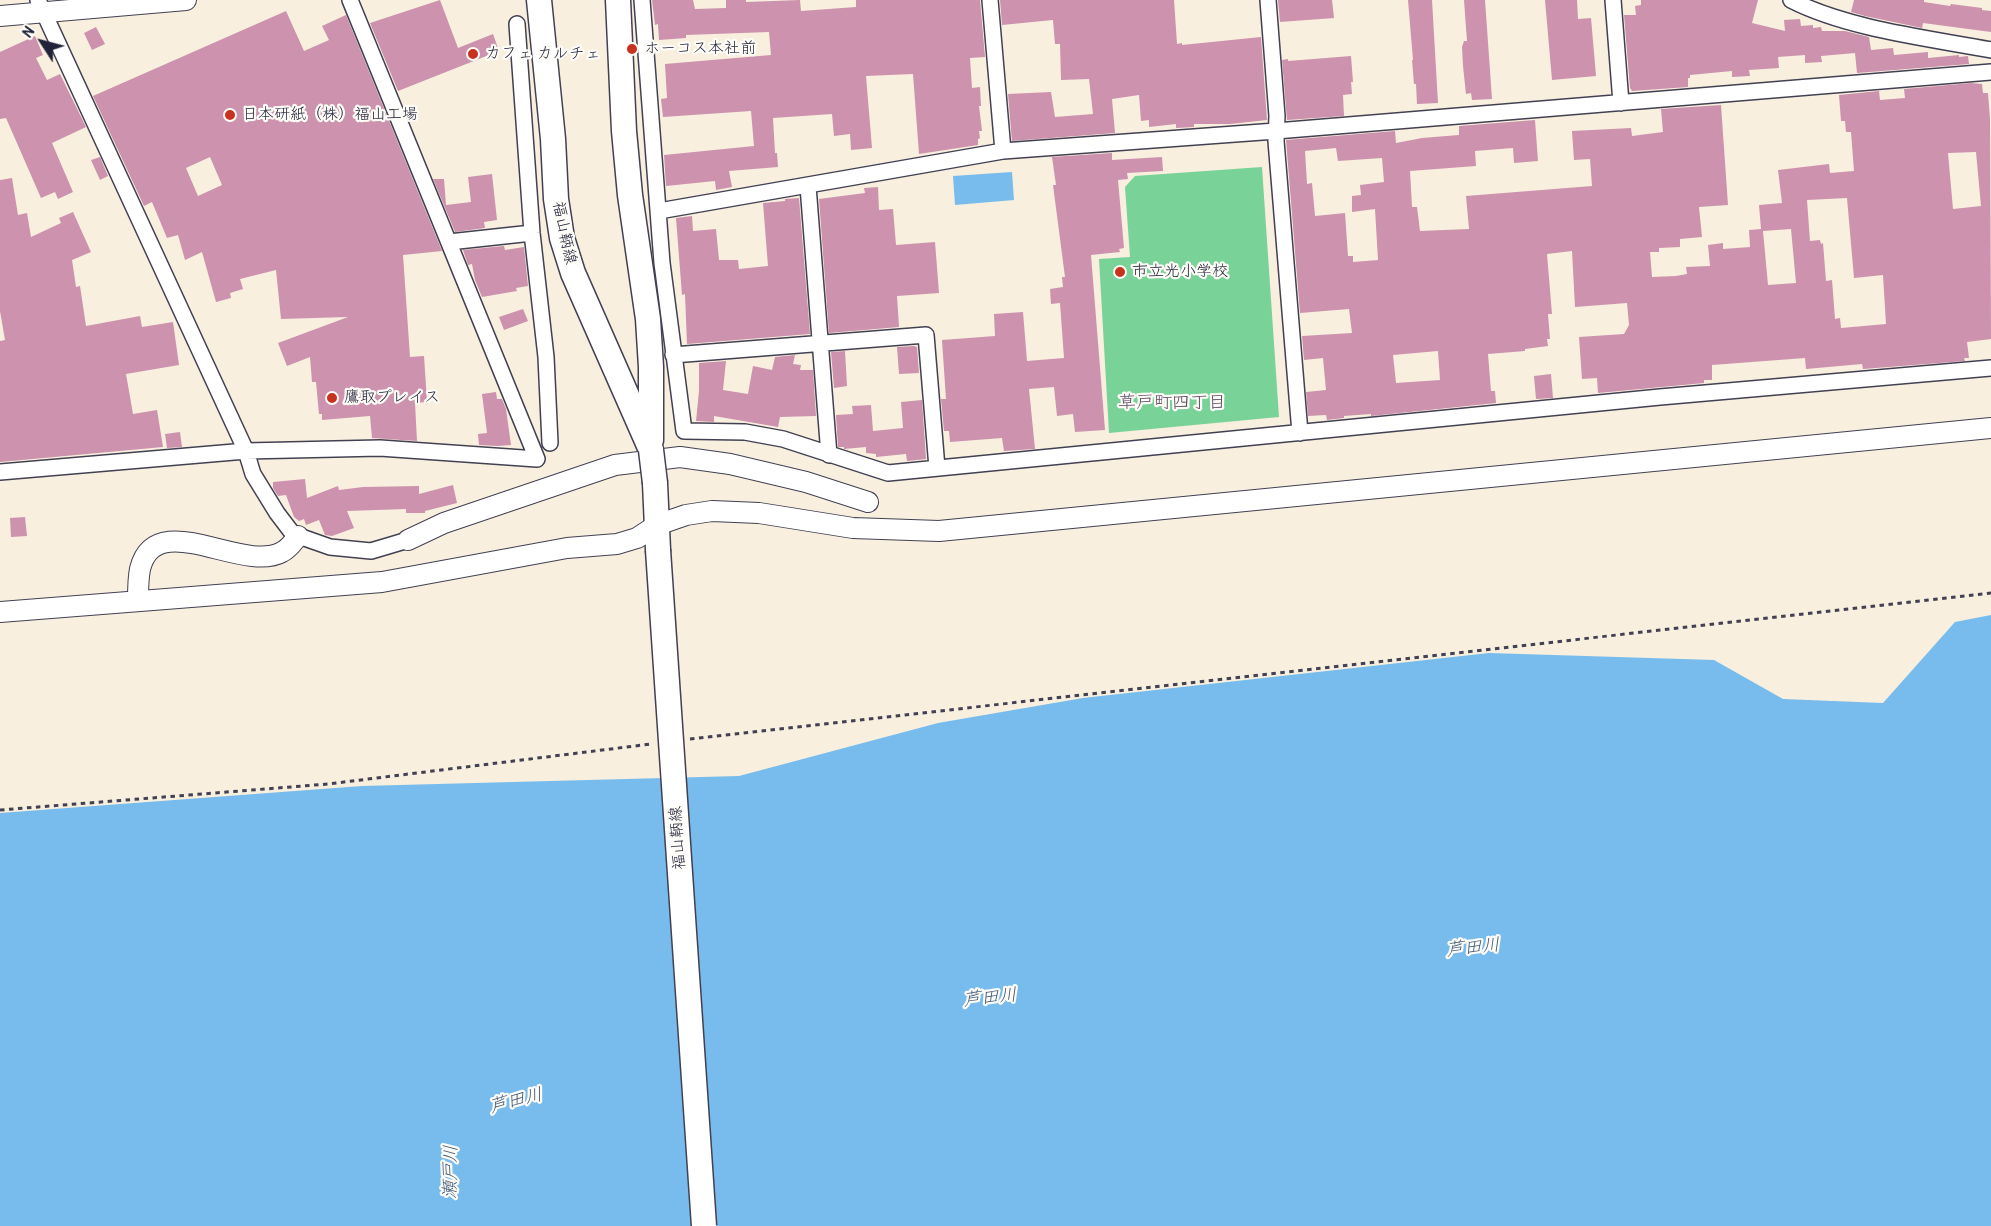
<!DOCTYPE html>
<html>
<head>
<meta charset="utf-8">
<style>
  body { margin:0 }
  #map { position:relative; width:1991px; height:1226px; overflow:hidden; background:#f8efde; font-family:"Patrick Hand",sans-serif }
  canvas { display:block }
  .north { position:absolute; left:12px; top:12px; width:60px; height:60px; -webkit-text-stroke:4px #fdfcf7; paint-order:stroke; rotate:306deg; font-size:16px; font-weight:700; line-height:24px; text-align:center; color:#22223b }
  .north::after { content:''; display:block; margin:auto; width:21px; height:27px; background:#22223b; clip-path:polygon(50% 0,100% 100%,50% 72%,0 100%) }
</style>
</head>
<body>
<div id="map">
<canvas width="1991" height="1226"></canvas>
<div class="north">N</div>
</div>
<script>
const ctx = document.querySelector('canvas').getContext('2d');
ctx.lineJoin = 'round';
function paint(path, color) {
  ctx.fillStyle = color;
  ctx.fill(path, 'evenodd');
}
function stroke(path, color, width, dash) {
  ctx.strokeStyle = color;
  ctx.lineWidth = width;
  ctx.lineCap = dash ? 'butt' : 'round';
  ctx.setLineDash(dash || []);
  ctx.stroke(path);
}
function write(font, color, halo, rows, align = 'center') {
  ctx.font = font + ' "Patrick Hand","Klee One",sans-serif';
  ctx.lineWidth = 4.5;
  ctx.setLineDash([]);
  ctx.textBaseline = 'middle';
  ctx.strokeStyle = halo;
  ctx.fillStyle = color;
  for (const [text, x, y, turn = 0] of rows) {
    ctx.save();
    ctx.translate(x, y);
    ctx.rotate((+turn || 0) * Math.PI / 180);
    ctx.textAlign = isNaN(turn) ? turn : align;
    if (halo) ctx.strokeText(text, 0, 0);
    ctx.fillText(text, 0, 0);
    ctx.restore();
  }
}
const green = new Path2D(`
  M 1262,167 L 1279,417 L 1109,433 L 1099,259 L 1130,257 L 1125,187 L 1135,176 Z`);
const water = new Path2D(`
  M 1012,172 L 1014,200 L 955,205 L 953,176 Z
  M 1991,615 L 1991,1226 L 0,1226 L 0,813 L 362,786 L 739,776 L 938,723 L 1083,698 L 1489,653 L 1714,660 L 1783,699 L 1883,703 L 1955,622 Z`);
const building = new Path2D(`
  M 440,0 L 458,48 L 493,34 L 499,51 L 398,91 L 370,23 Z
  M 652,0 L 693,0 L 695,9 L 726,8 L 726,0 L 746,0 L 746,2 L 800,0 L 801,11 L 856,7 L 856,0 L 980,0 L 985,57 L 970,58 L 972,88 L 980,87 L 981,106 L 979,106 L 982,131 L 979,131 L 980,138 L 978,139 L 978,145 L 919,154 L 913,74 L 866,76 L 872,148 L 851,150 L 850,134 L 834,136 L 832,114 L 773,118 L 775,153 L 777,153 L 778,167 L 729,171 L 732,187 L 716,190 L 715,181 L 666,186 L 664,155 L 754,146 L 751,111 L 663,117 L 661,99 L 667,98 L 665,64 L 771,55 L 769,32 L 686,35 L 686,38 L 659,40 L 658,24 L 655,25 Z
  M 1000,0 L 1174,0 L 1177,44 L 1182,43 L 1182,45 L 1261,37 L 1267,120 L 1230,124 L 1194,124 L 1194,127 L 1176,128 L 1176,124 L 1149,127 L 1149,120 L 1141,121 L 1139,95 L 1112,99 L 1115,133 L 1012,141 L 1008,94 L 1051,92 L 1055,117 L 1093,114 L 1089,79 L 1061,80 L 1060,44 L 1055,44 L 1053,20 L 1002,25 Z
  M 1278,0 L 1332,0 L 1334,18 L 1280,22 Z
  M 1408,0 L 1432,0 L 1438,103 L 1417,104 L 1416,84 L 1414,84 L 1412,60 L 1413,60 Z
  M 1464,0 L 1485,0 L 1492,99 L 1472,100 L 1471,93 L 1466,94 L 1463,66 L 1462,47 L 1464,41 L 1467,41 Z
  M 1545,0 L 1577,0 L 1578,19 L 1591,18 L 1596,76 L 1552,80 Z
  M 1641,0 L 1758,0 L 1752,23 L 1785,31 L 1784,20 L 1800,19 L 1801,26 L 1813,25 L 1813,28 L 1821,27 L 1822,31 L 1845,31 L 1869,37 L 1871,50 L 1893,48 L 1894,55 L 1928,52 L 1928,58 L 1959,55 L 1959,57 L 1968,56 L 1969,64 L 1857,73 L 1855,53 L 1821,56 L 1822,62 L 1805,63 L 1805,55 L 1778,57 L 1779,68 L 1749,70 L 1750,76 L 1732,77 L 1732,71 L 1690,75 L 1690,78 L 1688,78 L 1688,87 L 1632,91 L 1630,88 L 1624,15 L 1636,15 L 1635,6 L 1641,5 Z
  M 1854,0 L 1924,0 L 1924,2 L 1950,6 L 1951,4 L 1982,8 L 1982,10 L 1991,11 L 1991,32 L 1923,23 L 1922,28 L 1865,16 L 1851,12 Z
  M 286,11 L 304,51 L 329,40 L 322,26 L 346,15 L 442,251 L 403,255 L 410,357 L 424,356 L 427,402 L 415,403 L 417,441 L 372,438 L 370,416 L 322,420 L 322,414 L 319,414 L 316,382 L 312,382 L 310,357 L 287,366 L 278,343 L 348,317 L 281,319 L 276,270 L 240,279 L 243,289 L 230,293 L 231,298 L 216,302 L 202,252 L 185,260 L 178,235 L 167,238 L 152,202 L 144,206 L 93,96 ZM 210,157 L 222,185 L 198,196 L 186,168 Z
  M 96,27 L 105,44 L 92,50 L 84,33 Z
  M 35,36 L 43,55 L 36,58 L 47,80 L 60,74 L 86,127 L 52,143 L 73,192 L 58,199 L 55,192 L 41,198 L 6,118 L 0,119 L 0,52 Z
  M 1351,56 L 1353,82 L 1351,82 L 1352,94 L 1343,95 L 1344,116 L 1287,120 L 1282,60 L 1288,59 L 1288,61 Z
  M 1971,83 L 1982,84 L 1983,93 L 1988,93 L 1990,119 L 1991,339 L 1967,342 L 1969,358 L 1964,358 L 1965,361 L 1863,369 L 1862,364 L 1806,369 L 1805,358 L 1712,365 L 1712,380 L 1704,380 L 1704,383 L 1598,393 L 1597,378 L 1582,379 L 1579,337 L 1624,334 L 1629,325 L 1627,303 L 1575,307 L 1572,251 L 1547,254 L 1552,314 L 1548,314 L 1550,339 L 1547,339 L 1548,346 L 1525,349 L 1525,351 L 1488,354 L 1491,391 L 1495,391 L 1496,403 L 1371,416 L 1371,414 L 1344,416 L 1344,418 L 1327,420 L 1326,415 L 1308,416 L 1306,392 L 1326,390 L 1323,358 L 1304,360 L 1302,336 L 1352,333 L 1349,309 L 1300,313 L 1286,140 L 1395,131 L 1396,143 L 1422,138 L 1459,135 L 1459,126 L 1535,120 L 1538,161 L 1514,163 L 1513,148 L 1475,151 L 1476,166 L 1410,171 L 1412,207 L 1417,207 L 1420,231 L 1469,229 L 1466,196 L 1592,186 L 1590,159 L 1574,160 L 1572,131 L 1631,128 L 1632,136 L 1663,132 L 1661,109 L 1721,105 L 1728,205 L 1699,207 L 1702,237 L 1680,239 L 1680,247 L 1659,248 L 1659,252 L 1650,252 L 1652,277 L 1676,276 L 1687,274 L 1686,267 L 1710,266 L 1708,245 L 1723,243 L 1723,249 L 1750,247 L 1749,230 L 1761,229 L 1759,205 L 1782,203 L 1778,170 L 1829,164 L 1830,173 L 1854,171 L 1851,132 L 1846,132 L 1845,121 L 1841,121 L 1839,95 L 1879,91 L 1880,100 L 1905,98 L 1904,89 ZM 1336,148 L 1338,161 L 1382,158 L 1384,182 L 1360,185 L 1361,195 L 1352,196 L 1352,212 L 1375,209 L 1378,260 L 1353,262 L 1353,256 L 1348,256 L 1345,213 L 1315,216 L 1312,183 L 1307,184 L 1305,151 ZM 1976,152 L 1981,206 L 1953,209 L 1948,153 ZM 1847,198 L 1854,278 L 1883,275 L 1886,324 L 1841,328 L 1840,318 L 1835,319 L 1832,280 L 1826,281 L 1823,243 L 1821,244 L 1820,240 L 1810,241 L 1807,200 ZM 1791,229 L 1796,283 L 1768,285 L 1763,231 ZM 1438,351 L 1440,380 L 1396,383 L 1393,355 Z
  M 1112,153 L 1112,160 L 1162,157 L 1163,171 L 1127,173 L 1128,179 L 1118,180 L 1124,248 L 1119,249 L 1120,252 L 1091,255 L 1105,430 L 1075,432 L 1073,414 L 1057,416 L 1054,387 L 1029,389 L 1035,449 L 1004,451 L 1002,438 L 950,442 L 949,431 L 944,431 L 941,399 L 946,399 L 942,340 L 995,336 L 994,314 L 1023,312 L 1027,361 L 1064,358 L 1060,303 L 1051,304 L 1050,289 L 1063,287 L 1062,277 L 1065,277 L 1053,185 L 1056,185 L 1052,157 Z
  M 100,157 L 108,176 L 100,180 L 91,160 Z
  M 492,174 L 497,220 L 484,222 L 485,228 L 455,232 L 433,179 L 444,179 L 446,205 L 471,202 L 468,177 Z
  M 12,178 L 18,215 L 27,213 L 31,237 L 61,223 L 59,218 L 73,212 L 91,252 L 72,260 L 76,287 L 80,286 L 86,326 L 140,316 L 142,327 L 173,322 L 179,365 L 126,374 L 133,414 L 157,410 L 163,447 L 0,462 L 0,341 L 5,340 L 0,311 L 0,180 Z
  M 878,187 L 879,210 L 893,209 L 896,245 L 935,242 L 939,293 L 897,296 L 899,327 L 829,333 L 819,199 L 865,193 L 864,188 Z
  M 799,198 L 810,334 L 687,344 L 685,294 L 682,295 L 676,218 L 692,216 L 693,231 L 716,229 L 719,260 L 738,260 L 739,269 L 768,266 L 763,203 L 785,201 L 785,199 Z
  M 504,246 L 505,250 L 524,247 L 528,286 L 516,288 L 517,291 L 482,297 L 475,280 L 472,264 L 468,265 L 463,250 Z
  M 523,309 L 528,321 L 504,330 L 499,317 Z
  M 914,346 L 917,347 L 919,373 L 899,374 L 897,347 Z
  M 845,351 L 847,386 L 834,388 L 831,352 Z
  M 795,355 L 793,364 L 801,365 L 800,370 L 813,370 L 816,416 L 780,417 L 778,427 L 714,416 L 714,422 L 696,421 L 699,391 L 699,363 L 726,361 L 723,390 L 748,394 L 753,366 L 772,370 L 775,357 Z
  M 1551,374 L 1553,398 L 1536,399 L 1534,376 Z
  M 496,392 L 497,399 L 502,399 L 506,409 L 511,445 L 498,446 L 479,445 L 478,434 L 487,433 L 482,394 Z
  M 922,400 L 926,459 L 907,461 L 906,454 L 876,457 L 876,454 L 866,453 L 866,447 L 844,449 L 844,447 L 838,447 L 836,415 L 853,414 L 852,406 L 871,405 L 873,431 L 903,428 L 901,402 Z
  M 180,432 L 182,447 L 167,448 L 165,434 Z
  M 305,479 L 307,498 L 338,486 L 339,490 L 363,487 L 419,486 L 419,494 L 453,485 L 457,503 L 425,511 L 425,513 L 406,513 L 406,509 L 347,511 L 354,528 L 332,536 L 325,535 L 319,520 L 306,525 L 304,519 L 299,521 L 294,517 L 286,495 L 278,496 L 273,488 L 273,482 Z
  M 25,517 L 27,536 L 11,537 L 10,518 Z`);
const path = new Path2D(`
  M 690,739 L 1991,593
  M 0,810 L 328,784 L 651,744`);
const minor = new Path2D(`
  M 38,0 L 246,451 L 253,474 L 277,513 L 293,534 L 330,547 L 371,551 L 408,540
  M 642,0 L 662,263 L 684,431 L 745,432 L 783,439 L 888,473 L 1660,397 L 1991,368
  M 990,0 L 1003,151
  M 1268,0 L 1277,116 L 1276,141 L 1300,433
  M 1613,0 L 1621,103
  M 1791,0 C 1848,29 1928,38 1991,50
  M 517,24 L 532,233 L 546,357 L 550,443
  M 808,186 L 829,455
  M 659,211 L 1003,151 L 1276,131 L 1991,72
  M 449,242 L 532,233
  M 673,355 L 926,335 L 937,468
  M 0,472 L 246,451 L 380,448 L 537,459 L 350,0`);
const tertiary = new Path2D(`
  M 0,16 L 186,0
  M 408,540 L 444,523 L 615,465 L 680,457 L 730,464 L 806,482 L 868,502
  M 138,601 C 138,591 138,579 140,569 C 156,506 242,574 282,552 C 290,548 293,542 298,536
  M 0,612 L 382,582 L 567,548 L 617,544 L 637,538 L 657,525 L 686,515 L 712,511 L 759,513 L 853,528 L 939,531 L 1991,428`);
const primary = new Path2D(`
  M 539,0 L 553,139 L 556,199 L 562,238 L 573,273 L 651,450
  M 618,0 L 624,131 L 630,195 L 648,319 L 651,367 L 651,440
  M 655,483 L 658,550`);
const primaryBridge = new Path2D(`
  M 651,450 L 655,483
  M 658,550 L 704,1226`);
const markers = [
  [632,49,6,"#c8321e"],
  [473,54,6,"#c8321e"],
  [230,115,6,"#c8321e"],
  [1120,272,6,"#c8321e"],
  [332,398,6,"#c8321e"]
];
const poiNames = [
  ["ホーコス本社前",644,49],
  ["カフェ カルチェ",485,54],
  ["日本研紙（株）福山工場",242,115],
  ["市立光小学校",1132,272],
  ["鷹取プレイス",344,398]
];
const streetNames = [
  ["福山鞆線",564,233,78],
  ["福山鞆線",678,838,-94]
];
const neighbourhoodNames = [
  ["草戸町四丁目",1172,403]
];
const waterNames = [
  ["芦田川",1473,948,-6],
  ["芦田川",990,998,-6],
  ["芦田川",516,1101,-14],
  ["瀬戸川",451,1172,-89]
];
paint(green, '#79d298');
paint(water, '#77bced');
paint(building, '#cc92ae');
stroke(minor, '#424153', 18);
stroke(tertiary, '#424153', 22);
stroke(primary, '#424153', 27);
stroke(path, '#424153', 3, [4.5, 4.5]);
stroke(minor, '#fff', 15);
stroke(tertiary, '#fff', 20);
stroke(primary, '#fff', 24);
stroke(primaryBridge, '#424153', 27, []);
stroke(primaryBridge, '#fff', 24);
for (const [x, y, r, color] of markers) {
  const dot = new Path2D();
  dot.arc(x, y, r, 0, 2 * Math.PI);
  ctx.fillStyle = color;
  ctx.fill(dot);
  stroke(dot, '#fdfcf7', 2);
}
write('16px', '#22223b', '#fdfcf7', poiNames, 'left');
write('16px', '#22223b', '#fdfcf7', streetNames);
write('18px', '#5e4963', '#fdfcf7', neighbourhoodNames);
write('italic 18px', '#405879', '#fdfcf7', waterNames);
</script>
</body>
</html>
